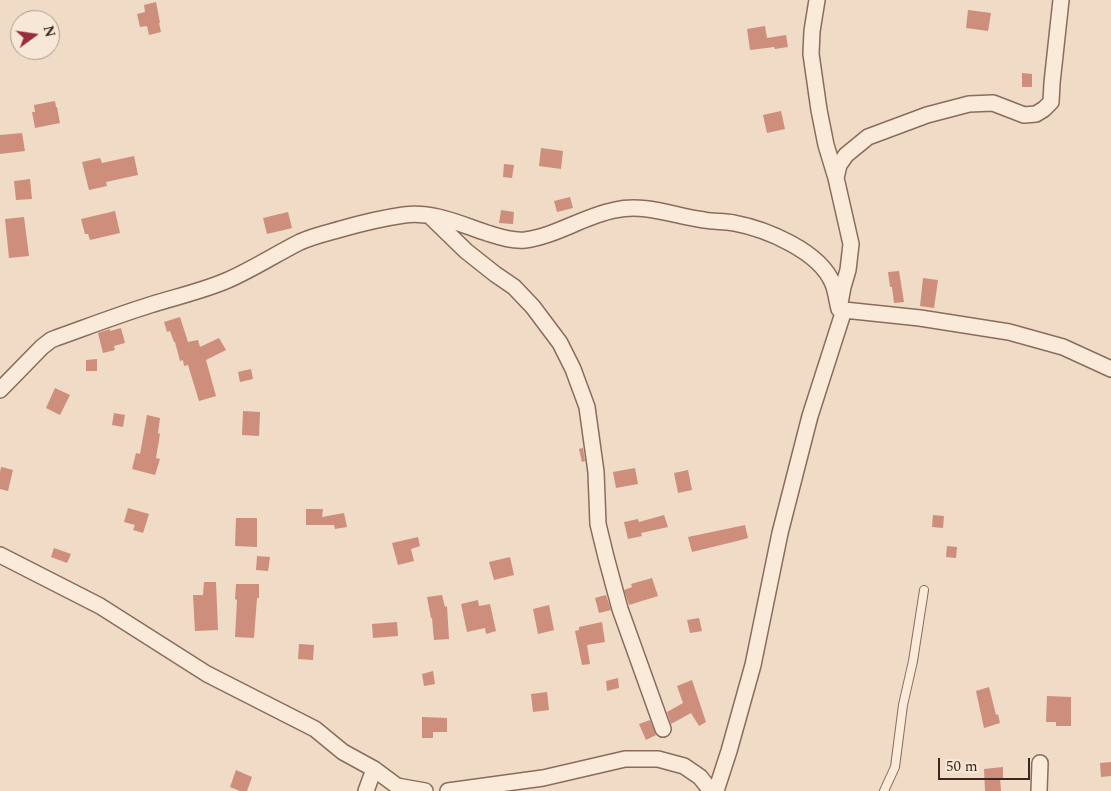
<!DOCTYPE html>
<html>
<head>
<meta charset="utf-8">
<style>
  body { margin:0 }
  #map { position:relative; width:1111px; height:791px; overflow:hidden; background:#efdbc6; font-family:Spectral,serif }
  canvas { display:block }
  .north { position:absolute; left:10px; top:10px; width:50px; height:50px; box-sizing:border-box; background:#f6e7d6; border:1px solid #ab9a8d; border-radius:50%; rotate:76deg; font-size:14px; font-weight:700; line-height:20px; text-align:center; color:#3b271f }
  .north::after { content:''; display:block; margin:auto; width:18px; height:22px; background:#9a2b41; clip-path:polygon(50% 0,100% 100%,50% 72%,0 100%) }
  .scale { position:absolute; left:938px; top:758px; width:92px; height:22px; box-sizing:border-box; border:2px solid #3b271f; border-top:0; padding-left:6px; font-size:15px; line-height:18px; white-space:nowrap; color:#3b271f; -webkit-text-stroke:4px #f6e7d6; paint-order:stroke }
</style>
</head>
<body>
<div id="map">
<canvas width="1111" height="791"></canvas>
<div class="north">N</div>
<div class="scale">50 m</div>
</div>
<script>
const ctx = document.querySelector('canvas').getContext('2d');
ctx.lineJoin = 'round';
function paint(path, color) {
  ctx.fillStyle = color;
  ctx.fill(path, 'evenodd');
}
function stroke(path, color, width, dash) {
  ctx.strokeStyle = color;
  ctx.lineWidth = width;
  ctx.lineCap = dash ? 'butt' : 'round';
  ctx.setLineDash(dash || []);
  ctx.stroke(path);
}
const building = new Path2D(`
  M 156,2 L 160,23 L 159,23 L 161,32 L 149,35 L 147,26 L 140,27 L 137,14 L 145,12 L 144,5 Z
  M 968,10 L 991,13 L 988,31 L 966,28 Z
  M 765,26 L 767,38 L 786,35 L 788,47 L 775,49 L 774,47 L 750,50 L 747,29 Z
  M 1022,73 L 1032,74 L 1032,87 L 1022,87 Z
  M 55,101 L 56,107 L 57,107 L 60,123 L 35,128 L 32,112 L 35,112 L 34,105 Z
  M 781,111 L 785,129 L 767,133 L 763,115 Z
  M 22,133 L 25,151 L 0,154 L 0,135 Z
  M 541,148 L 563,151 L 561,169 L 539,166 Z
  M 134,156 L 138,175 L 106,182 L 107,186 L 89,190 L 82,162 L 100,158 L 102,163 Z
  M 504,164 L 514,165 L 512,178 L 503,177 Z
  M 30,179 L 32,199 L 16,200 L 14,181 Z
  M 570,197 L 573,208 L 557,212 L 554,201 Z
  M 501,210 L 514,212 L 513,224 L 499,223 Z
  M 115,211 L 120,233 L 90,240 L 88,234 L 85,234 L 81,219 Z
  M 288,212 L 292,228 L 267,234 L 263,218 Z
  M 24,217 L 29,256 L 9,258 L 5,219 Z
  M 899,271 L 904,302 L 894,303 L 892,287 L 890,287 L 888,272 Z
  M 923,278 L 938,280 L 934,308 L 920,306 Z
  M 180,317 L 188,342 L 198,340 L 200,347 L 219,338 L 226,350 L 206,360 L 216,396 L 199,401 L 188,365 L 184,366 L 183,360 L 180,361 L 175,342 L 174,342 L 170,331 L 167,332 L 164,322 Z
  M 121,328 L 125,343 L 114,346 L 115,350 L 103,353 L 98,333 L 110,329 L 110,331 Z
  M 97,359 L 97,371 L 86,371 L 86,360 Z
  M 251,369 L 253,379 L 240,382 L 238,372 Z
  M 55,388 L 70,395 L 60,415 L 46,408 Z
  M 243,411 L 260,412 L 259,436 L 242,435 Z
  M 114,413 L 125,415 L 123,427 L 112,425 Z
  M 147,415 L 160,418 L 158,433 L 160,434 L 156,458 L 160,459 L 155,475 L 132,469 L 136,453 L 140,454 Z
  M 583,448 L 585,461 L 582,462 L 579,449 Z
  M 1,467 L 13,470 L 8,491 L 0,489 L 0,472 Z
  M 635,468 L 638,484 L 616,488 L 613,472 Z
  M 688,470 L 692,490 L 678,493 L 674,473 Z
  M 128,508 L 149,514 L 143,533 L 133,530 L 135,525 L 124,522 Z
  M 306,509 L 323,509 L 322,517 L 344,513 L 347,527 L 335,529 L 334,525 L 306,525 Z
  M 664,515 L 668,527 L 641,533 L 642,536 L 628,539 L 624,522 L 638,519 L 639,522 Z
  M 933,515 L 944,516 L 943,528 L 932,527 Z
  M 236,518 L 257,518 L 257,547 L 235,546 Z
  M 745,525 L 748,538 L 737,541 L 692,552 L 688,537 Z
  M 418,537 L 420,546 L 411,549 L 414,561 L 398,565 L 392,543 Z
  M 947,546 L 957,547 L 956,558 L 946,557 Z
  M 54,548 L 71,554 L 67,563 L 51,557 Z
  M 257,556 L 270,557 L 268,571 L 256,570 Z
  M 510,557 L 514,575 L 494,580 L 489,562 Z
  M 652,578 L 658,596 L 629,605 L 624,590 L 632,587 L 631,584 Z
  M 204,582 L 216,582 L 218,630 L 195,631 L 193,595 L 203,595 Z
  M 236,584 L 259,584 L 259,598 L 257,598 L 254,638 L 235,637 L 237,600 L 235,599 Z
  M 442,595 L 445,607 L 447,606 L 449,639 L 434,640 L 432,618 L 431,618 L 427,597 Z
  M 606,595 L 611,610 L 599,613 L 595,598 Z
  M 478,600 L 479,606 L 490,604 L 496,631 L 486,634 L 485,628 L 467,632 L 461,604 Z
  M 549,605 L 554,630 L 538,634 L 533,609 Z
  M 699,618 L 702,631 L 690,633 L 687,620 Z
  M 397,622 L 398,636 L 373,638 L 372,624 Z
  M 602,622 L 605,642 L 587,645 L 590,664 L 582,665 L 575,631 L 579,630 L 579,627 Z
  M 299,644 L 314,645 L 313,660 L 298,659 Z
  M 433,671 L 435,684 L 424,686 L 422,674 Z
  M 618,678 L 619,688 L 607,691 L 606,681 Z
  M 692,680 L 706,722 L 699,726 L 691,713 L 671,724 L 667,712 L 683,703 L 677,686 Z
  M 989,687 L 996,715 L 998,714 L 1000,723 L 984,728 L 976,691 Z
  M 547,692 L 549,710 L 533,712 L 531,694 Z
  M 1047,696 L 1071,697 L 1071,726 L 1056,726 L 1056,722 L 1046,722 Z
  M 422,717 L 447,718 L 447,732 L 433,732 L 433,738 L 422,738 Z
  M 650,720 L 656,735 L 646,740 L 639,724 Z
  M 1111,762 L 1111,776 L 1101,777 L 1100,763 Z
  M 1003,767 L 1003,778 L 1000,778 L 1001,791 L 985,791 L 984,769 Z
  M 236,770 L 252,777 L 247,791 L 240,791 L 230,787 Z`);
const service = new Path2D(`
  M 884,791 L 895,767 L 903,705 L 913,661 L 924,590`);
const minor = new Path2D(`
  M 836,178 L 839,165 L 846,155 L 868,137 L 927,115 L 969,104 L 993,103 L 1024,115 L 1036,114 L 1044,109 L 1051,102 L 1052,83 L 1061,0
  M 430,216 L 466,251 L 495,274 L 514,287 L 533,307 L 560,343 L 573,369 L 587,407 L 596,472 L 598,524 L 606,557 L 620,609 L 663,729
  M 844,310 L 920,318 L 1009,332 L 1063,347 L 1111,369
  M 0,390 L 42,347 L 51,340 L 56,338 C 87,327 118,315 150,305 C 175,297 203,291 228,280 C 253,269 276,254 300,242 C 313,236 327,233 341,229 C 362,223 383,218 404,215 C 433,211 460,224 487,233 C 500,237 512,241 525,240 C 556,236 584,216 615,210 C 645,203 674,216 704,220 C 714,222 724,221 734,223 C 766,229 820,251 833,284 C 836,292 837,301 839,309
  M 0,555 L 100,606 L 207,674 L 315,729 L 343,752 L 374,769 L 397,786 L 425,791
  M 366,791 L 374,769
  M 448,791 L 543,778 L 625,759 L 658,759 L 684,766 L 700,777 L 711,791
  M 716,791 L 729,751 L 753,665 L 780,533 L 810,416 L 844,310 L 839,309 L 843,287 L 848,270 L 851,244 L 836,178 L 826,145 L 819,110 L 811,54 L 812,31 L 817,0
  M 1039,791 L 1040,763`);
paint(building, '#cd8e7c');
stroke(service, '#8b6c5b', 10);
stroke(minor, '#8b6c5b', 18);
stroke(service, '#f9eada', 8);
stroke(minor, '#f9eada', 15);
</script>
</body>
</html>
